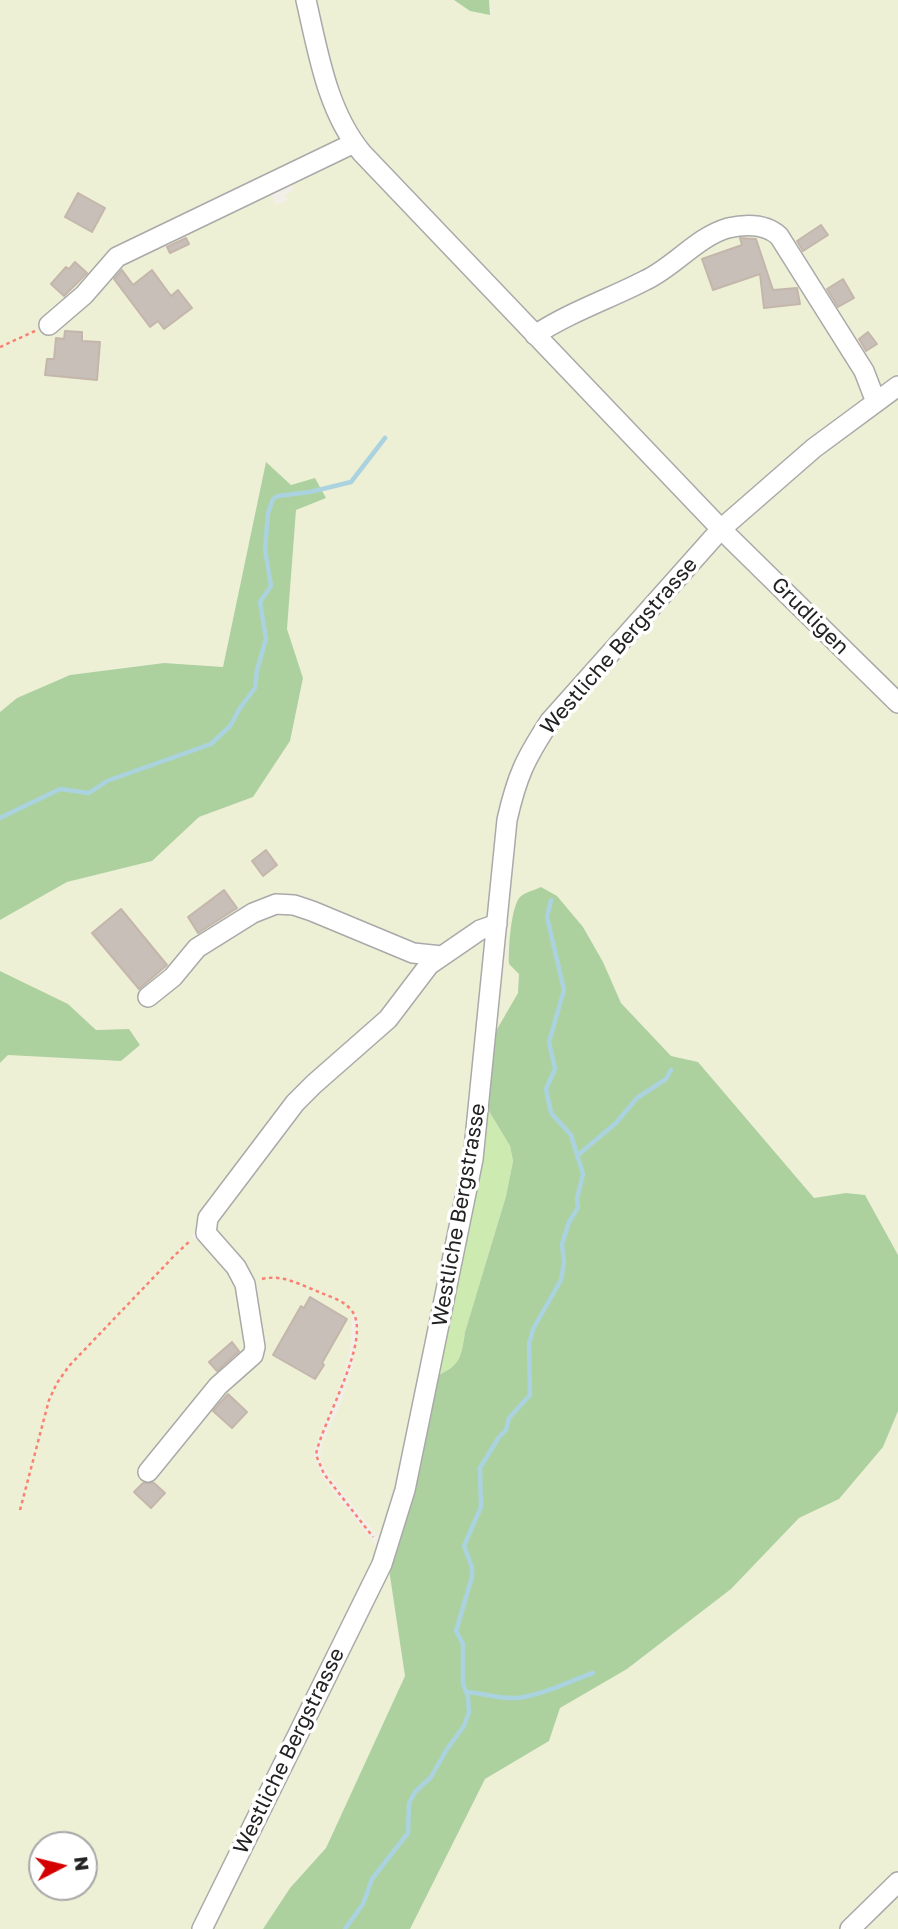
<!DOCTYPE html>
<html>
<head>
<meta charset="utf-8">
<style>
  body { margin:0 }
  #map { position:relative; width:898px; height:1929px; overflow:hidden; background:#f2efe9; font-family:"Golos Text",sans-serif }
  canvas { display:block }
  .north { position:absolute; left:28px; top:1831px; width:70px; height:70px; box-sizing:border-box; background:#fff; border:2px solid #a7a7a7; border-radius:50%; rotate:83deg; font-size:19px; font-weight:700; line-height:28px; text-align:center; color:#222 }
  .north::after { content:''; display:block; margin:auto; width:24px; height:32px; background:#d40000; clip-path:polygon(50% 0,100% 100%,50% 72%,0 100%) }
</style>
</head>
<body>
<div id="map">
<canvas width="898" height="1929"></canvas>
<div class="north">N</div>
</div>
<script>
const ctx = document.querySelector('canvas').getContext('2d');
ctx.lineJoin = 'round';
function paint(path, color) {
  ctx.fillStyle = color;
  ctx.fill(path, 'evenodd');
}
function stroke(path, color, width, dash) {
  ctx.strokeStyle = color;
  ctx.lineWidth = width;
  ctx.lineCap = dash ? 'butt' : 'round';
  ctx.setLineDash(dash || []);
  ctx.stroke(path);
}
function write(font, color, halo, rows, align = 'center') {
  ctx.font = font + ' "Golos Text",sans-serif';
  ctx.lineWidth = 7;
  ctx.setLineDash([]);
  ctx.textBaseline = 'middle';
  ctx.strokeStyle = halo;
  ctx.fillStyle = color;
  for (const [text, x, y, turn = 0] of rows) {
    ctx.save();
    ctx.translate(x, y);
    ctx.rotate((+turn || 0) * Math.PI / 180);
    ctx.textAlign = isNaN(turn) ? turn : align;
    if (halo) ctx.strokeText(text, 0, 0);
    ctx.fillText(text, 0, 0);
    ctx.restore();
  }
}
const farmland = new Path2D(`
  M 0,0 L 302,0 L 337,128 L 337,140 L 334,145 L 319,156 L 226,200 L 196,212 L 200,220 L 268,189 L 276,205 L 288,200 L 285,195 L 294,190 L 289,179 L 334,157 L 350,156 L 371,166 L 506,310 L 535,348 L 564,370 L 644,453 L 700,515 L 707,529 L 706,535 L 575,685 L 523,750 L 514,767 L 505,802 L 493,902 L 487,918 L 444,950 L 432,952 L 407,947 L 289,896 L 277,907 L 296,908 L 404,952 L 429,960 L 385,1016 L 308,1084 L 206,1214 L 202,1230 L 191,1235 L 195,1240 L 206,1239 L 237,1271 L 242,1269 L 237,1262 L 211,1231 L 212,1217 L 218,1207 L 303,1098 L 386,1024 L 428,971 L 479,933 L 487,931 L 489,941 L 472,1123 L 463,1185 L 395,1509 L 386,1539 L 380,1539 L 328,1474 L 320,1458 L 322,1443 L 341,1402 L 352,1369 L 359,1323 L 356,1312 L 352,1319 L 351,1344 L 342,1382 L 315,1447 L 314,1457 L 322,1476 L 339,1499 L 381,1551 L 373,1571 L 197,1929 L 0,1929 L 0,1063 L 8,1055 L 121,1061 L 140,1045 L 129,1029 L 96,1030 L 68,1004 L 0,971 L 0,920 L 67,882 L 152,861 L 199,817 L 253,797 L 290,741 L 303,678 L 287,629 L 296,510 L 326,498 L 316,479 L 291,485 L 266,463 L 223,667 L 164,663 L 70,675 L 17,698 L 0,712 ZM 42,1845 L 84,1845 L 84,1887 L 42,1887 Z
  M 310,0 L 454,0 L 470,11 L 487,14 L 492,12 L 489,0 L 898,0 L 898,381 L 726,515 L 721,515 L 361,143 L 343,110 Z
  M 898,393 L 898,699 L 739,535 L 738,529 L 740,524 L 843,435 Z
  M 725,546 L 898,711 L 898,1255 L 865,1195 L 846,1193 L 814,1198 L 698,1062 L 671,1056 L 621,1003 L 603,962 L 583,927 L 515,906 L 508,949 L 509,964 L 519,973 L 518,993 L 489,1043 L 509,840 L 539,744 L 717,548 Z
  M 898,1411 L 898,1879 L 842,1929 L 410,1929 L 485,1779 L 549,1741 L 560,1708 L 627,1669 L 731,1589 L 799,1518 L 839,1499 L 883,1447 Z
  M 388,1563 L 405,1676 L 326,1848 L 290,1888 L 263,1929 L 208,1929 Z
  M 898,1887 L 898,1929 L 854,1929 Z`);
const grass = new Path2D(`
  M 484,1103 L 510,1146 L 513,1161 L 506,1196 L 465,1332 C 461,1359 460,1366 434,1377 Z`);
const forest = new Path2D(`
  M 454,0 L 489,0 L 490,15 L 470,11 Z
  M 266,462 L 291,485 L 315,478 L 326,498 L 296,510 L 287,629 L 303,678 L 290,741 L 253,797 L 199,817 L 152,861 L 67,882 L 0,920 L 0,712 L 17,698 L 70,675 L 164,663 L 223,667 Z
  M 541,887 L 557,896 L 583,927 L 603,962 L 621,1003 L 671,1056 L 698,1062 L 814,1198 L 846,1193 L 865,1195 L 898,1255 L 898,1411 L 883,1447 L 839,1499 L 799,1518 L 731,1589 L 627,1669 L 560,1708 L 549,1741 L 485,1779 L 410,1929 L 263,1929 L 290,1888 L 326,1848 L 405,1676 L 388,1563 L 434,1377 C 460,1366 461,1359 465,1332 L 506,1196 L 513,1161 L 510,1146 L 484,1103 L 489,1043 L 518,993 L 519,974 L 509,964 C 508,951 511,906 520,897 C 525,892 535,890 541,887 Z
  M 0,971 L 68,1004 L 96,1030 L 129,1029 L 140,1045 L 121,1061 L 8,1055 L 0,1063 Z`);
const stream = new Path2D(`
  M 0,818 L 60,789 L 89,793 L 107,781 L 211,744 L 230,726 L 240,708 L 255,688 L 257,670 L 266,639 L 260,602 L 271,586 L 265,549 L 268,513 L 273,499 L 278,496 L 310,492 L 351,482 L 385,438
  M 578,1155 L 616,1123 L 637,1098 L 666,1079 L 671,1070
  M 466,1692 C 483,1693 497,1699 515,1698 C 538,1697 570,1681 593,1673
  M 345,1929 L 363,1904 L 372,1879 L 408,1833 L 409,1803 L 415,1792 L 431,1777 L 447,1749 L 464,1726 L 469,1712 L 468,1697 L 463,1684 L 463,1644 L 456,1631 L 472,1577 L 472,1567 L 464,1546 L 481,1507 L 480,1468 L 499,1437 L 506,1430 L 509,1418 L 530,1395 L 529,1344 L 533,1329 L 561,1280 L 564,1262 L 562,1244 L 569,1222 L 578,1208 L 577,1199 L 583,1174 L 571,1135 L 551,1113 L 546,1089 L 555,1069 L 549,1042 L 564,990 L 547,917 L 551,900`);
const building = new Path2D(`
  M 78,193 L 105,208 L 92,232 L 65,217 Z
  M 821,225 L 828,235 L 803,251 L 797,241 Z
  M 186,238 L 189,244 L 170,253 L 167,247 Z
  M 740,238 L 756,239 L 773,290 L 797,288 L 800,304 L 764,308 L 760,274 L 713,290 L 702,259 L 742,245 Z
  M 75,262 L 87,273 L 64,296 L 51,284 L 66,267 L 69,269 Z
  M 122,270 L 133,285 L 152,270 L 171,296 L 178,290 L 192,308 L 164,329 L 158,321 L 150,327 L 114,279 Z
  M 843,279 L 854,298 L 838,307 L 827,289 Z
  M 65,331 L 82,332 L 82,341 L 100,342 L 97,380 L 45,375 L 47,359 L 54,359 L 56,338 L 64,339 Z
  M 868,332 L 877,344 L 866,351 L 859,339 Z
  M 266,850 L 277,865 L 263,876 L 252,861 Z
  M 224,890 L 237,908 L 198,933 L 188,917 Z
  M 121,909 L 167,965 L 139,989 L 92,933 Z
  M 310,1297 L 347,1319 L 322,1363 L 324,1365 L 315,1379 L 273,1355 L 301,1306 L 304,1308 Z
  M 232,1342 L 239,1351 L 217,1371 L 209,1362 Z
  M 228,1394 L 247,1412 L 232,1428 L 213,1411 Z
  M 143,1483 L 154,1483 L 165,1493 L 151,1508 L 134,1492 Z`);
const path = new Path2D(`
  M 0,347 L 35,331
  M 262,1279 C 282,1274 301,1285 319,1292 C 330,1297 344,1300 352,1311 C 373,1339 321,1423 316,1455 L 324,1474 L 373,1537
  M 20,1510 L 49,1400 L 57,1383 L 69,1366 L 175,1255 L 191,1240`);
const minor = new Path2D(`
  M 306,0 C 318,52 327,111 362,153 L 721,529 L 898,703
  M 49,325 L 84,295 L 117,257 L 354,143
  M 535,335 C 570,312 609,299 646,280 C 675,266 697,237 728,228 C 746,224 766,224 779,236 L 864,371 L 876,402
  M 148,997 L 173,977 L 197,948 L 253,913 L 276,904 L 294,905 L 312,911 L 413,953 L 442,956
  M 148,1472 L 218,1386 L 253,1355 L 255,1347 L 245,1284 L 236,1267 L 206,1233 L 208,1218 L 295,1103 L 314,1084 L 388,1019 L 429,965 L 480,930 L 497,924
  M 202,1929 L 382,1564 L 405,1490 L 473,1159 L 507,820 C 517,776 525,759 550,721 L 721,529 L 814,448 L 898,386
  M 850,1929 L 898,1882`);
const streetNames = [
  ["Grudligen",810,616,45],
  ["Westliche Bergstrasse",619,646,-49],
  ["Westliche Bergstrasse",459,1215,-80],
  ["Westliche Bergstrasse",289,1751,-64]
];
paint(farmland, '#eef0d5');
paint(grass, '#cdebb0');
paint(forest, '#add19e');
stroke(stream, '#aad3df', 4.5);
paint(building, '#c7bfb8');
stroke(building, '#c4b6ab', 2);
stroke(minor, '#a9a9a9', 22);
stroke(path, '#fa8072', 2.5, [3.5, 3.5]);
stroke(minor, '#fff', 19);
write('21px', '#222', '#fff', streetNames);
</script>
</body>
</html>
